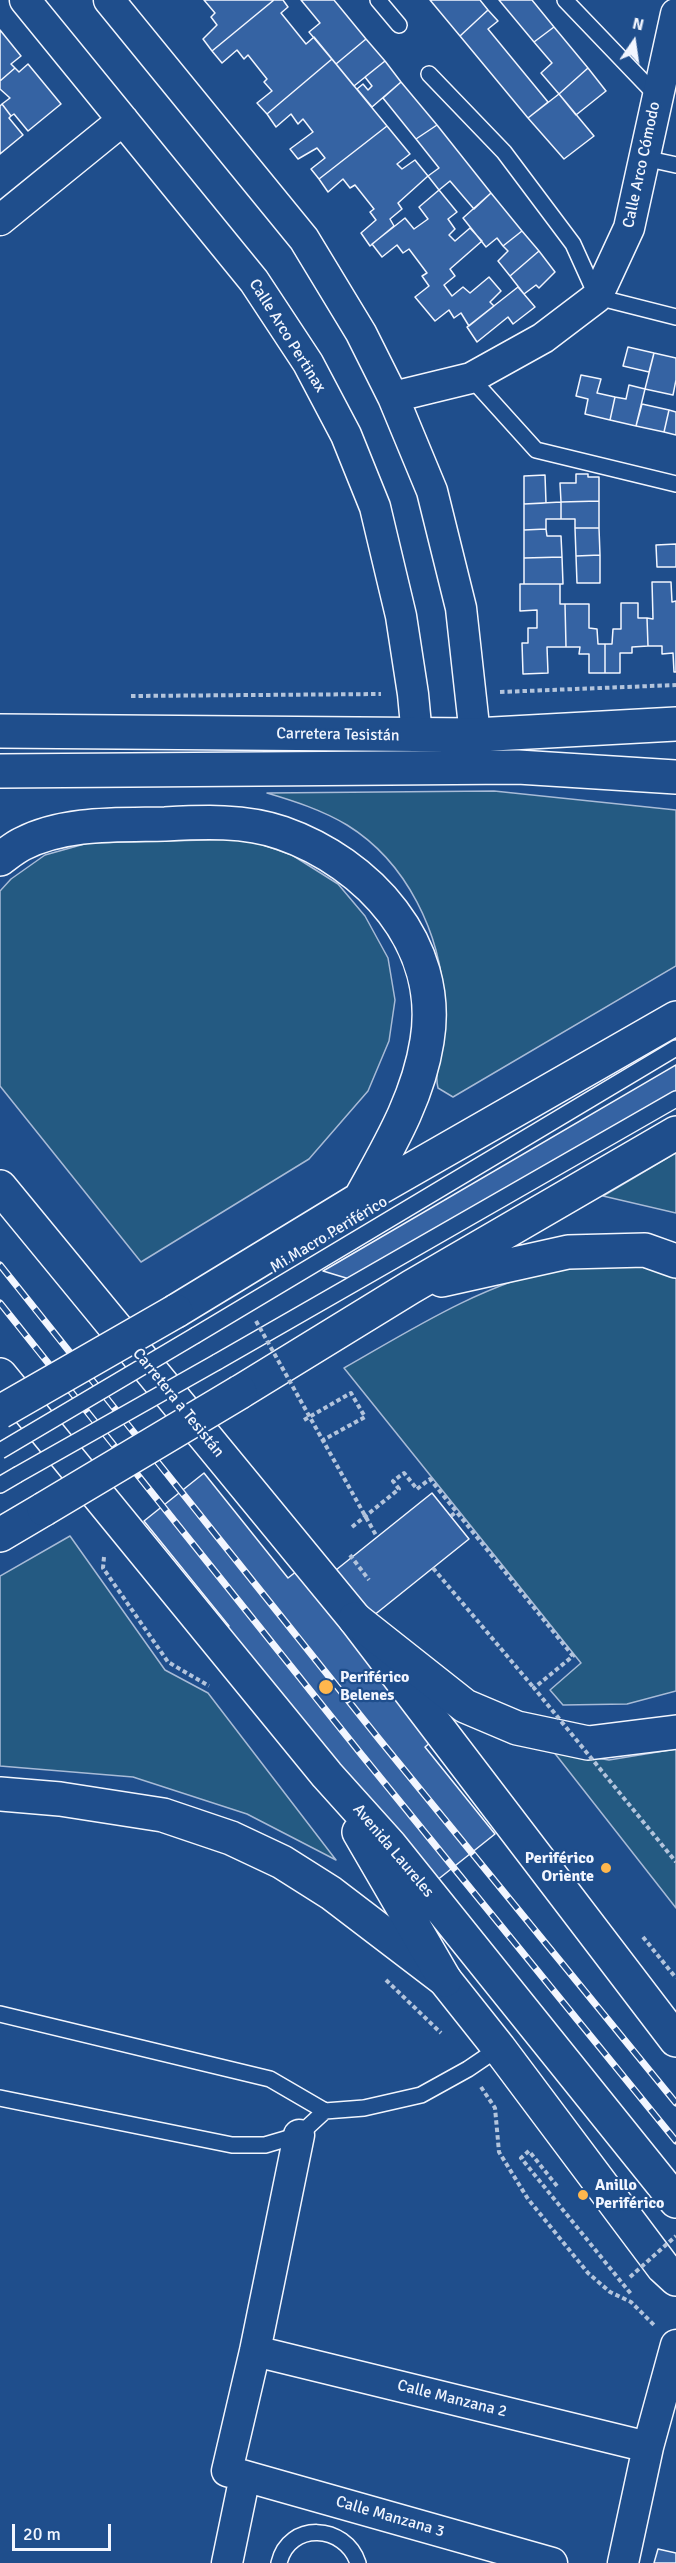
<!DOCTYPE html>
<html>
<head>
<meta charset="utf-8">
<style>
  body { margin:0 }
  #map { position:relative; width:676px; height:2563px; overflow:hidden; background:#1f4e8c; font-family:Signika,sans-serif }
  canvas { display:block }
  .north { position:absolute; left:604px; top:12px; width:60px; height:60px; -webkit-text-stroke:4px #1f4e8c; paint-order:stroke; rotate:13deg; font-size:16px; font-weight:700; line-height:24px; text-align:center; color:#f2f6ff }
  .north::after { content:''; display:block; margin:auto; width:21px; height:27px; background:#f2f6ff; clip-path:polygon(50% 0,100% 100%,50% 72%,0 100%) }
  .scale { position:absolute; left:12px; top:2524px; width:99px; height:27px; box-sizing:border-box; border:3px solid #f2f6ff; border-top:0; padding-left:8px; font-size:18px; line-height:21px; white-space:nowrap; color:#f2f6ff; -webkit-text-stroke:4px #1f4e8c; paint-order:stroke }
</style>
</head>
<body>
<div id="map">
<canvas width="676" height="2563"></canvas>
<div class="north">N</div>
<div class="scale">20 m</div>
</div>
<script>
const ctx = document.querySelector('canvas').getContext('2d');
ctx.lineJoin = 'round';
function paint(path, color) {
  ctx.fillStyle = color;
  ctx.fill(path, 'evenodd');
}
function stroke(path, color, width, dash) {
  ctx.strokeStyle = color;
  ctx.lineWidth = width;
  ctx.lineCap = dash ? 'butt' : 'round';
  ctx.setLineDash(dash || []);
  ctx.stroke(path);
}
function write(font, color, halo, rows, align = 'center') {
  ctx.font = font + ' Signika,sans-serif';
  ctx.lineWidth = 4.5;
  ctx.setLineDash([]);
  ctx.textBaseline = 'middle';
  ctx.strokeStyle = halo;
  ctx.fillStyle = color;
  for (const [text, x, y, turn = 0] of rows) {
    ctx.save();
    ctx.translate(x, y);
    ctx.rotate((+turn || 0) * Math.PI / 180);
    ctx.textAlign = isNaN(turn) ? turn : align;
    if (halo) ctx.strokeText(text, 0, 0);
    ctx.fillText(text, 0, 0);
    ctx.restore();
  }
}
const green = new Path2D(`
  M 494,791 L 676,810 L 676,966 L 453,1097 L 438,1088 C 434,1072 442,1056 443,1039 C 444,1027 444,1014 444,1002 C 441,934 407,862 347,825 C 322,810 294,801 267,793 Z
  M 246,839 L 292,855 L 338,884 L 365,916 L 388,958 L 395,1000 L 389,1041 L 368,1091 L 309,1159 L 141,1262 L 0,1086 L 0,891 L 11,879 L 45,855 L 88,843 Z
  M 676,1153 L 676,1213 L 603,1196 Z
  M 609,1261 L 652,1269 L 676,1278 L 676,1691 L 627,1704 L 563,1705 L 550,1690 L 581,1663 L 344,1368 C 409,1331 481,1285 555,1269 C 573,1265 591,1264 609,1261 Z
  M 70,1536 L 165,1670 L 208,1693 L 336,1860 L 247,1814 L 133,1777 L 0,1766 L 0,1576 Z
  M 676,1749 L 676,1908 L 553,1751 L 609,1760 Z`);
const building = new Path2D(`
  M 204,0 L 274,0 L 212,51 L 203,39 L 217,25 L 211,17 L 215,13 Z
  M 274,0 L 283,0 L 288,7 L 281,13 L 306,44 L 314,37 L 332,59 L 267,114 L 257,103 L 272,91 L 264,82 L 267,79 L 248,55 L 244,59 L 237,50 L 222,63 L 212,51 Z
  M 301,0 L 334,0 L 366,39 L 336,64 L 309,32 L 320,23 Z
  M 430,0 L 480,0 L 488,10 L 460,36 Z
  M 499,0 L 532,0 L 554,27 L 534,42 Z
  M 488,10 L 498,21 L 488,29 L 548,102 L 528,118 L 460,36 Z
  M 554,27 L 588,68 L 559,94 L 541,73 L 552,63 L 534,42 Z
  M 0,30 L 21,56 L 11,64 L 15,68 L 0,81 Z
  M 366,39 L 385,61 L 354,86 L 336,64 Z
  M 332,59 L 387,126 L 319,179 L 311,169 L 325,158 L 317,148 L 298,159 L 290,149 L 313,132 L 303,119 L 298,124 L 291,114 L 276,127 L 267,114 Z
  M 385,61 L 401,82 L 372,107 L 357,89 L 363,84 L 368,90 L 372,86 L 365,77 Z
  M 28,64 L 61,104 L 28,131 L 14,114 L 11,116 L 2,104 L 10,98 L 0,89 L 0,81 L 15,68 L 19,72 Z
  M 588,68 L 606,91 L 576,115 L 559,94 Z
  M 401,82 L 437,125 L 416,139 L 383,98 Z
  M 559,94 L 594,136 L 564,159 L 528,118 Z
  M 2,104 L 11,116 L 9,118 L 23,135 L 0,154 L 0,106 Z
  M 437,125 L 491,193 L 474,209 L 450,181 L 439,190 L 428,176 L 439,168 L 416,139 Z
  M 387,126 L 410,154 L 397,164 L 402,169 L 415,160 L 428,176 L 398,203 L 402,209 L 390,219 L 394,226 L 370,246 L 361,233 L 376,220 L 370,212 L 374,209 L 355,185 L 350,188 L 343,179 L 328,192 L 319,179 Z
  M 439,190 L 457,212 L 448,219 L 455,229 L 449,235 L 455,241 L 470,228 L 482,241 L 450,269 L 455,276 L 444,285 L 452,296 L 463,287 L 470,293 L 489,277 L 501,291 L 490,302 L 494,306 L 469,326 L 461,313 L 454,318 L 449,310 L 435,321 L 415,297 L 429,286 L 422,276 L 427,273 L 409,249 L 403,253 L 397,245 L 382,257 L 372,244 L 405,218 L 414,229 L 428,219 L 419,207 Z
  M 491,193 L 522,231 L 503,246 L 497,238 L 486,247 L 463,218 Z
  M 522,231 L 539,251 L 510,276 L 498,261 L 508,251 L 503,246 Z
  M 539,251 L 555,272 L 539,288 L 536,285 L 524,294 L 510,276 Z
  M 518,287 L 535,307 L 513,324 L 508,317 L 477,342 L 467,327 Z
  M 628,347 L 654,353 L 649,372 L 623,366 Z
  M 654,353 L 676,358 L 676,380 L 673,395 L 645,389 Z
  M 581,375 L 601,379 L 597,393 L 615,397 L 610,420 L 585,414 L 588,399 L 576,396 Z
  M 629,385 L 645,389 L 636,426 L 610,420 L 615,397 L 626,399 Z
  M 642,404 L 669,410 L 664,432 L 636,426 Z
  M 669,410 L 676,412 L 676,435 L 664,432 Z
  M 576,474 L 588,474 L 588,477 L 599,477 L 599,501 L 561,502 L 560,483 L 576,483 Z
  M 545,475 L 546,503 L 524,504 L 524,476 Z
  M 599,501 L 599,528 L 575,528 L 575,519 L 561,519 L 561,502 Z
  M 561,502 L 561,519 L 546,519 L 546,529 L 524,530 L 524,504 Z
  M 575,528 L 599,528 L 600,555 L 576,556 Z
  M 546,529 L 547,536 L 561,536 L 562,557 L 524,558 L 524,530 Z
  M 676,544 L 676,567 L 657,567 L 656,545 Z
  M 600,555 L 600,583 L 577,583 L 576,556 Z
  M 562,557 L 563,584 L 524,584 L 524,558 Z
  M 652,582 L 671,582 L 672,602 L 676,601 L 676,672 L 674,672 L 673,653 L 662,654 L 662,646 L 648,646 L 647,618 L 653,619 Z
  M 520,584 L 560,584 L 560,604 L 565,604 L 566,647 L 547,647 L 548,673 L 523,674 L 522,643 L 528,643 L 528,628 L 537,628 L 537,610 L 520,611 Z
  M 621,603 L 638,603 L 638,618 L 647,618 L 648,646 L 632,647 L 632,653 L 620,653 L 620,673 L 605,673 L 605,644 L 612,644 L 613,629 L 621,629 Z
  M 565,604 L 589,604 L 589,628 L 597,629 L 598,644 L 605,644 L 605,673 L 589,673 L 589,654 L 579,654 L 580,647 L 566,647 Z
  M 676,1065 L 676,1092 L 356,1281 L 323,1271 Z
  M 204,1473 L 288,1578 L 311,1560 L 326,1578 L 432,1493 L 469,1539 L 363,1624 L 448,1728 L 425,1747 L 495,1834 L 436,1881 L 205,1646 L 229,1626 L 144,1521 Z
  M 658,2549 L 676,2553 L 676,2563 L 654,2563 Z`);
const path = new Path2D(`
  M 500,692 L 676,685
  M 131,696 L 381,694
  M 304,1420 L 351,1393 L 365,1417 L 323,1440
  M 451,1516 L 456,1512
  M 352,1527 L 399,1489 L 393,1481 L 404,1473 L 417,1489
  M 350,1555 L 369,1580
  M 104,1557 L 103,1568 L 168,1662 L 209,1686
  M 433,1568 L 534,1688
  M 643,1937 L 676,1978
  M 386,1980 L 441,2033
  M 481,2087 L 495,2108 L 499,2152 L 528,2199 L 588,2273 L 610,2292 L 631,2302 L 654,2325
  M 557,2186 L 529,2151 L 521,2158 L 631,2294`);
const lane = new Path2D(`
  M 378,0 L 399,25
  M 565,0 L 657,96
  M 429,74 L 504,152 L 573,244 L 597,297 L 676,317
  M 644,158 L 676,165
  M 471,378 L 536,450 L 676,484
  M 196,1335 L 676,1048
  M 217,1362 L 676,1099
  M 0,1485 L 17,1475
  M 0,2014 L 270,2079 L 325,2111 L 364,2108 L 421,2095 L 468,2069 L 499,2048
  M 0,2098 L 232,2145 L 265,2145 L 299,2135 L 325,2111
  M 279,2563 C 289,2521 345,2524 358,2563`);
const street = new Path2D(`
  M 25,0 L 254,281 L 308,363 L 346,435 L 375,507 L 401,616 L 413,694 L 417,736
  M 109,0 L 304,239 L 361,333 L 393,397 L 432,491 L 461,608 L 475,735
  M 0,220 L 123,120
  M 393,397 L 471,378 L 543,338 L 597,297 L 629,228 L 676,14
  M 299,2135 L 255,2351 L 227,2471 L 552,2563
  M 255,2351 L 648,2447
  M 227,2563 L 245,2476
  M 623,2563 L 648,2447 L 676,2345`);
const secondary = new Path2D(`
  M 0,731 L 475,735 L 676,724
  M 0,771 L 518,767 L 676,777
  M 0,1794 L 60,1799 L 163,1815 L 231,1838 L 282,1862 L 331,1893 L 445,1980 L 499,2048 L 663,2267 L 676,2279`);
const primary = new Path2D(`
  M 0,1187 L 355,1619 L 676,2040
  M 0,1375 L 327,1775 L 390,1845 L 676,2201
  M 359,1832 L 445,1980`);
const highway = new Path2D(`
  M 0,859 C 7,854 14,848 22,844 C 65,822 118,825 165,824 C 203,822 245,820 282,833 C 368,863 443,944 427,1041 C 418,1099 388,1148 360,1199
  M 442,1280 L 568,1252 L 645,1250 L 676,1261
  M 176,1311 L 360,1199 L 676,1018
  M 240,1392 L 411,1287 L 676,1133
  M 0,1535 L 44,1509
  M 355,1619 L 465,1706 L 517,1728 L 588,1743 L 676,1732`);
const rail = new Path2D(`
  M 0,1265 L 379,1739 L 676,2103
  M 0,1303 L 361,1754 L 676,2141`);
const pathBridge = new Path2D(`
  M 256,1321 L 377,1537
  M 417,1489 L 430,1479 L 573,1656 L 534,1688 L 676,1862
  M 630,2277 L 676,2236`);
const laneBridge = new Path2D(`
  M 0,1451 L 196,1335
  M 17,1475 L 217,1362`);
const highwayBridge = new Path2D(`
  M 0,1412 L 176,1311
  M 44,1509 L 240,1392`);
const markers = [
  [326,1687,8,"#ffb74d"],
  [606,1868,6,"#ffb74d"],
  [583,2195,6,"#ffb74d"]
];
const streetNames = [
  ["Calle Arco Cómodo",642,165,-78],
  ["Calle Arco Pertinax",287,336,58],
  ["Carretera Tesistán",338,735,1],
  ["Mi Macro Periférico",329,1235,-31],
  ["Carretera a Tesistán",178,1403,51],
  ["Avenida Laureles",393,1851,50],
  ["Calle Manzana 2",452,2399,14],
  ["Calle Manzana 3",390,2517,16]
];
const poiNames = [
  ["Periférico",340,1678],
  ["Belenes",340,1696],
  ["Periférico",594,1859,"right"],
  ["Oriente",594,1877,"right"],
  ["Anillo",595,2186],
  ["Periférico",595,2204]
];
paint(green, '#245a82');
stroke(green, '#a8bbd7', 1.5);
paint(building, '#3563a3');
stroke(building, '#f2f6ff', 1.5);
stroke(lane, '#f2f6ff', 18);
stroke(street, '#f2f6ff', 33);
stroke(secondary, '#f2f6ff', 36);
stroke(primary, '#f2f6ff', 36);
stroke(highway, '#f2f6ff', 36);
stroke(path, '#b3c4dc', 4, [4.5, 3]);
stroke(lane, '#1f4e8c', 15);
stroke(street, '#1f4e8c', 30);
stroke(secondary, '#1f4e8c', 33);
stroke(primary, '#1f4e8c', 33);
stroke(highway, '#1f4e8c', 33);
stroke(rail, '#f2f6ff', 7);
stroke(rail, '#1f4e8c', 4.5, [14]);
stroke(laneBridge, '#f2f6ff', 18, []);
stroke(highwayBridge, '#f2f6ff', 36, []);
stroke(pathBridge, '#b3c4dc', 4, [4.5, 3]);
stroke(laneBridge, '#1f4e8c', 15);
stroke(highwayBridge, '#1f4e8c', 33);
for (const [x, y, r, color] of markers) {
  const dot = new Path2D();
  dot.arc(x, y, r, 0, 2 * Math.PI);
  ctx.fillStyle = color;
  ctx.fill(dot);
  stroke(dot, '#1f4e8c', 2);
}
write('16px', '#f2f6ff', '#1f4e8c', streetNames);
write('bold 16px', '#f2f6ff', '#1f4e8c', poiNames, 'left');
</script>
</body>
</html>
